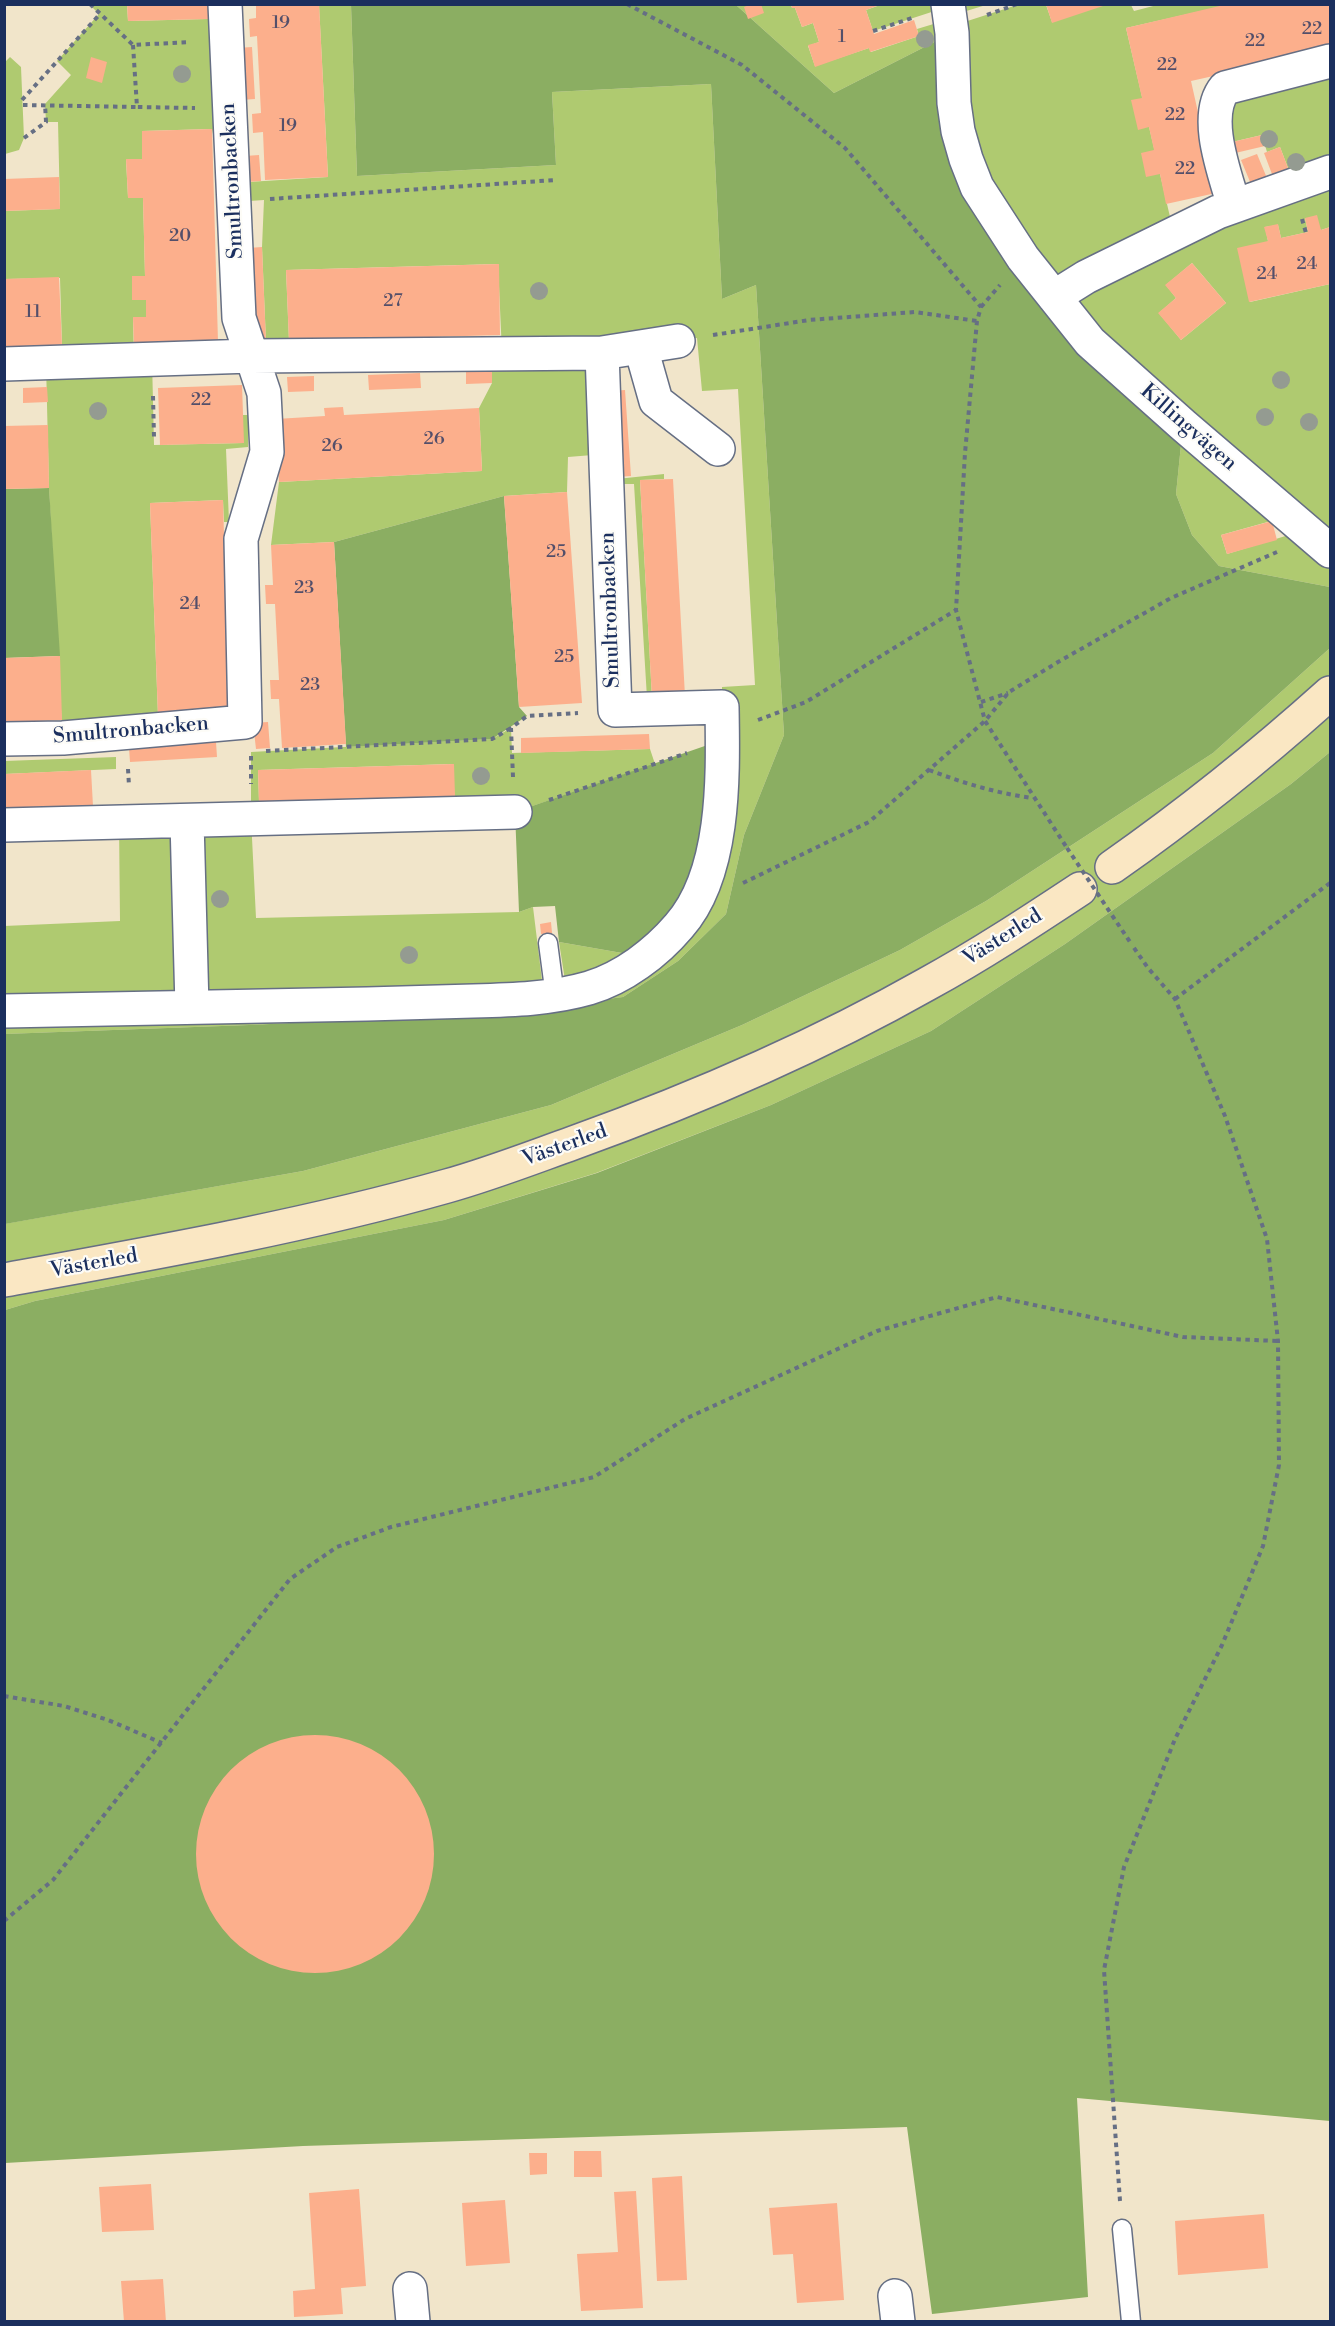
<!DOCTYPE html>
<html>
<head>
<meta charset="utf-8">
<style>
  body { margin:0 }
  #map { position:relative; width:1335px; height:2326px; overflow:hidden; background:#f1e5ca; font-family:"Libre Bodoni",serif }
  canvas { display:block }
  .frame { position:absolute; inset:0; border:6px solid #1b2f5e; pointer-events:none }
</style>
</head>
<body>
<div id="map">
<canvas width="1335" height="2326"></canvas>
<div class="frame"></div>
</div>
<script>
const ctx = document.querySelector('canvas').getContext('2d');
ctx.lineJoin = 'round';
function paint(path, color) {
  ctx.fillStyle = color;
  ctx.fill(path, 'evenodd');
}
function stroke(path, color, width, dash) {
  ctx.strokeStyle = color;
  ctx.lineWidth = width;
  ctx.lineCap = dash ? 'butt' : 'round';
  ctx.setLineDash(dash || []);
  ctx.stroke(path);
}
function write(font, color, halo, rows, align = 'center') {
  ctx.font = font + ' "Libre Bodoni",serif';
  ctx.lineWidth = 4.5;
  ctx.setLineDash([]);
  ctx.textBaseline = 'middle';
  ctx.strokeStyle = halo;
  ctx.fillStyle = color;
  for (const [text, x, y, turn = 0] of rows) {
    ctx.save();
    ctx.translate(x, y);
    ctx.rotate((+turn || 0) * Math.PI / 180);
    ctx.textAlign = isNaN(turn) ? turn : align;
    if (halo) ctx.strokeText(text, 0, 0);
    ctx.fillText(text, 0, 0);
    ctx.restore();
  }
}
const green = new Path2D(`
  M 883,4 L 986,5 L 950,16 L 947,7 L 873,31 L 866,10 Z
  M 90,5 L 127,5 L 128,21 L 208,19 L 208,10 L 225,10 L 230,134 L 213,134 L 212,129 L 142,131 L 142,159 L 126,160 L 128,197 L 143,198 L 145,276 L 132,300 L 146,300 L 146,317 L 133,318 L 134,359 L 152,359 L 154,445 L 243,443 L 243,415 L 248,415 L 248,447 L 226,449 L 229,522 L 224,522 L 223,500 L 150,503 L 158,716 L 62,728 L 49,488 L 46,363 L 62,346 L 60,278 L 5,279 L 4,211 L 60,209 L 58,122 L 46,122 L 45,104 L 71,75 L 57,61 L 99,14 Z
  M 319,5 L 351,5 L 357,176 L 556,165 L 552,92 L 711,84 L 722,299 L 756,285 L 784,735 L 744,835 L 726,914 L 678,961 L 623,997 L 499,1013 L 249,1025 L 5,1034 L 4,926 L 120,921 L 119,822 L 251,818 L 256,918 L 519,912 L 533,907 L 544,997 L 567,993 L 559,942 L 645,957 L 722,707 L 722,687 L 755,685 L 738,389 L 702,391 L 697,338 L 602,353 L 605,454 L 568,457 L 567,492 L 504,496 L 334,542 L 271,545 L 279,482 L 482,471 L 479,408 L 492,383 L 492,368 L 502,353 L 498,264 L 286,270 L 289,341 L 266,342 L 262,247 L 264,200 L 234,202 L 232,183 L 328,177 Z
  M 736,5 L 791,5 L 792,8 L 795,8 L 802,27 L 813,23 L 819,42 L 808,46 L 815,66 L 869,48 L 871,52 L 919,36 L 917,29 L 950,19 L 952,26 L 1017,5 L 1046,5 L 1052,22 L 1103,5 L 1131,5 L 1134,11 L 1157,5 L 1228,5 L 1126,28 L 1174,234 L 1291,176 L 1280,147 L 1267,152 L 1262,135 L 1219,145 L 1215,106 L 1330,61 L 1330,227 L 1321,230 L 1305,218 L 1308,232 L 1281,238 L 1278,225 L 1265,227 L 1268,241 L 1250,302 L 1330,284 L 1330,587 L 1219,566 L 1192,535 L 1176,494 L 1183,425 L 977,187 L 952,33 L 834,93 ZM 1192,263 L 1226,303 L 1181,340 L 1159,313 L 1176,298 L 1166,285 ZM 1289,516 L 1305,530 L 1227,554 L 1221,535 Z
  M 10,57 L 21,67 L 24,138 L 19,150 L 5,154 L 5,62 Z
  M 664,474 L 664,479 L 640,480 L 652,698 L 647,698 L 634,484 L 616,484 L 617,479 Z
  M 1330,648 L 1330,752 L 1291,784 L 1065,944 L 931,1031 L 771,1105 L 596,1173 L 444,1220 L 35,1301 L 5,1310 L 4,1224 L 303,1171 L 551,1105 L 742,1025 L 900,950 L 986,901 L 1213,753 Z
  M 511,728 L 512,753 L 650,749 L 655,764 L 515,812 L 455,813 L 453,764 L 258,770 L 259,802 L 251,802 L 251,752 L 492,739 Z
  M 116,757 L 116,769 L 5,774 L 4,761 Z`);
const forest = new Path2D(`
  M 351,5 L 736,5 L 834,93 L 952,33 L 977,187 L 1183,425 L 1176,494 L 1192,535 L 1219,566 L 1330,587 L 1330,648 L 1213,753 L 986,901 L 900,950 L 742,1025 L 551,1105 L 303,1171 L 5,1224 L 4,1034 L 249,1025 L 499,1013 L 623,997 L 678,961 L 726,914 L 744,835 L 784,735 L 756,285 L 722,299 L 711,84 L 552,92 L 556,165 L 357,176 Z
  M 49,488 L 60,656 L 5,658 L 4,489 Z
  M 504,496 L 519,707 L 527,716 L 492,739 L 346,747 L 334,542 Z
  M 722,740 L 714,851 L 645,957 L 559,942 L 555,906 L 533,907 L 519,912 L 515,812 Z
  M 1330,752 L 1330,2121 L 1077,2098 L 1088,2297 L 932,2314 L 907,2127 L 303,2146 L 5,2163 L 5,1310 L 35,1301 L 444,1220 L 597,1173 L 771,1105 L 931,1031 L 1065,944 L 1291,784 Z`);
const building = new Path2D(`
  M 127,4 L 208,4 L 208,19 L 128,21 Z
  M 256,4 L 319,4 L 328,177 L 265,180 L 263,132 L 253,133 L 252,114 L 261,113 L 257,36 L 250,37 L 249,19 L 256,18 Z
  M 752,4 L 761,4 L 764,13 L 748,19 L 744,7 Z
  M 791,4 L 882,4 L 866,10 L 874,34 L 914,20 L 919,36 L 870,52 L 869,48 L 815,67 L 808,45 L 819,42 L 813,23 L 802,27 L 795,8 L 792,8 Z
  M 1046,4 L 1106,4 L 1106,5 L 1052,23 Z
  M 1228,4 L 1330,4 L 1330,50 L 1191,81 L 1216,193 L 1166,204 L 1160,174 L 1146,177 L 1141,153 L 1154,150 L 1149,127 L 1138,130 L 1131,100 L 1142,98 L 1126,28 Z
  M 252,47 L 255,99 L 241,100 L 237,48 Z
  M 91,57 L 107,62 L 102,83 L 86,78 Z
  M 212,129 L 218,342 L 134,345 L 133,317 L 146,317 L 146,300 L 132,300 L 132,276 L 145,276 L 143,198 L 128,198 L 126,159 L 142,159 L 142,131 Z
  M 1262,135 L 1265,146 L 1231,154 L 1228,143 Z
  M 1280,147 L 1291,176 L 1275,182 L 1264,153 Z
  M 1257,154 L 1269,183 L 1253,189 L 1241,160 Z
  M 259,155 L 261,181 L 246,182 L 245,156 Z
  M 59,177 L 60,209 L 4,211 L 4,179 Z
  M 1317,215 L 1321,230 L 1330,227 L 1330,284 L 1249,302 L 1237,248 L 1268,241 L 1264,227 L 1278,224 L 1281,238 L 1308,232 L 1305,218 Z
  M 262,247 L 266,342 L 251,343 L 248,248 Z
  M 1192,263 L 1226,303 L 1181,340 L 1158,313 L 1176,298 L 1165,285 Z
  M 499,264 L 500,335 L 289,341 L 286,270 Z
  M 59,277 L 62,346 L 4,348 L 4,279 Z
  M 492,368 L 492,383 L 466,384 L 466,369 Z
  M 420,373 L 421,388 L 369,390 L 368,375 Z
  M 314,376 L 314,391 L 288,392 L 287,377 Z
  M 242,385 L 244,443 L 160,445 L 158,388 Z
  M 47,387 L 48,402 L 23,403 L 23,388 Z
  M 625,390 L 631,476 L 616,477 L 610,391 Z
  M 343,407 L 344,415 L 479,408 L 482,471 L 279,482 L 276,419 L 325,416 L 324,408 Z
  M 48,425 L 49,488 L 4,489 L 4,426 Z
  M 673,479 L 685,696 L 652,698 L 640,480 Z
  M 567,492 L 582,703 L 519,707 L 504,496 Z
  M 223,500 L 229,714 L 158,716 L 150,503 Z
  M 1272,521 L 1277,540 L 1227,554 L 1221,535 Z
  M 334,542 L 346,744 L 282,748 L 279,699 L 271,699 L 270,680 L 279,680 L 275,604 L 266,604 L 265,585 L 273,585 L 271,545 Z
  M 60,656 L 62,720 L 13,722 L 13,730 L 4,730 L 4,658 Z
  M 268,722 L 270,748 L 256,749 L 253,723 Z
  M 649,734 L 650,749 L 521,753 L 521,738 Z
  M 216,742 L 217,757 L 130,762 L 129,748 Z
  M 454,764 L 455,796 L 259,802 L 258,770 Z
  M 91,770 L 93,806 L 4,810 L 4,774 Z
  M 551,922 L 552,933 L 541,934 L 540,924 Z
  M196 1854a119 119 0 1 1 238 0a119 119 0 1 1-238 0Z
  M 574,2151 L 601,2151 L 602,2177 L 574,2177 Z
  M 529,2153 L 547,2153 L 547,2174 L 530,2175 Z
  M 682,2176 L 687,2280 L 657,2281 L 652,2178 Z
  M 151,2184 L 154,2230 L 102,2232 L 99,2187 Z
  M 359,2189 L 366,2286 L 341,2288 L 343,2314 L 294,2317 L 293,2291 L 315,2289 L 309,2193 Z
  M 636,2191 L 643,2308 L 581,2311 L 577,2254 L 618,2252 L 614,2192 Z
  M 505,2200 L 510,2263 L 466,2266 L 462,2203 Z
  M 837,2203 L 844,2300 L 797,2303 L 793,2254 L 773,2255 L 769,2208 Z
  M 1264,2214 L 1268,2268 L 1178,2275 L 1175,2221 Z
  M 163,2279 L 166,2322 L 124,2322 L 121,2281 Z`);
const path = new Path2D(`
  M 90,4 L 133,45 L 190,42
  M 627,4 L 742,65 L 845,148 L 981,307 L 977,321 L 965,453 L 956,610 L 985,721 L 1067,848
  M 987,15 L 1017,4
  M 873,31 L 915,17
  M 133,45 L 137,107 L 195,108
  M 22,100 L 100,14
  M 23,105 L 137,107
  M 24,138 L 46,122 L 45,104
  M 270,199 L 556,180
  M 1302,219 L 1306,233
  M 981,307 L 1000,285
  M 713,335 L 809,320 L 915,312 L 977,321
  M 153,396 L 154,437
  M 981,702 L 1008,693
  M 758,720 L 806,702 L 956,610
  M 266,751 L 492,739 L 511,728
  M 251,756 L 251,784
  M 128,769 L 129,786
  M 929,770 C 963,783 996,793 1032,798
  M 513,777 L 511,728 L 527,716 L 578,713
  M 549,800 L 687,753
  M 743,883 L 869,822 L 985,721 L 1009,692 L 1058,662 L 1171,598 L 1277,552
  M 1175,999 L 1330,883
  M 4,1696 L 64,1706 L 108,1720 L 162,1743
  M 4,1921 L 53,1880 L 290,1579 L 337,1547 L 391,1527 L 594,1477 L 685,1419 L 877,1331 L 997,1297 L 1183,1337 L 1278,1341
  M 1120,2201 L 1104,1970 L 1124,1867 L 1175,1739 L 1222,1645 L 1263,1546 L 1279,1465 L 1278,1341 L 1267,1239 L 1225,1116 L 1175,999 L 1148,968 L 1132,945`);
const lane = new Path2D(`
  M 548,943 L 555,996
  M 1122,2229 L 1131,2322`);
const street = new Path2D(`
  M 948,4 L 952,33 L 954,103 L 958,131 L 966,159 L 977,187 L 1023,258 L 1090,342 L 1183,425 L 1330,551
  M 1234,206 C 1225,174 1202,116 1225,88 L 1330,61
  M 1054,297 L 1086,277 L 1218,212 L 1330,172
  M 641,348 L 656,401 L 718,449
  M 4,364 L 252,356 L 602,353 L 678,341
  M 4,739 L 63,738 L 245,722 L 241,539 L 267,452 L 264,393 L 239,318 L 225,4
  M 187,821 L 192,1007
  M 4,825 L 515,812
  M 4,1011 C 125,1008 246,1006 367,1004 C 402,1003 438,1002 473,1001 C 512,1000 551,999 589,988 C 623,978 656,953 679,926 C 726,873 723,774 722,707 L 615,710 L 602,353
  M 410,2289 L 413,2322
  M 895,2296 L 898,2322`);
const secondary = new Path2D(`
  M 1112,867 C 1189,813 1261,755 1330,693
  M 4,1280 C 153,1253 302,1227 447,1186 C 490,1174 531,1158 573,1143 C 695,1099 814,1048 927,984 C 980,955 1030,922 1080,889`);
const pathBridge = new Path2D(`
  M 1067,848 L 1132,945`);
const trees = [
  [925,39],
  [182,74],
  [1269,139],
  [1296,162],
  [539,291],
  [1281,380],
  [98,411],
  [1265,417],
  [1309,422],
  [481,776],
  [220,899],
  [409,955]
];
const numberNames = [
  ["19",281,24],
  ["22",1312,30],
  ["1",842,38],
  ["22",1255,42],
  ["22",1167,66],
  ["22",1175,116],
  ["19",288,127],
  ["22",1185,170],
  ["20",180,237],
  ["24",1307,265],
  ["24",1267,275],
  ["27",393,302],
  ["11",33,313],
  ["22",201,401],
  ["26",434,440],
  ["26",332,447],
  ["25",556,553],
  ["23",304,589],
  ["24",190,605],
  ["25",564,658],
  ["23",310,686]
];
const streetNames = [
  ["Smultronbacken",233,181,-93],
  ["Killingvägen",1188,428,41],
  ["Smultronbacken",611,610,-92],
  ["Smultronbacken",131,731,-5],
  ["Västerled",1003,938,-32],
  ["Västerled",565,1146,-20],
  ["Västerled",94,1264,-10]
];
paint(green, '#afca70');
paint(forest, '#8bae62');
paint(building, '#fcaf8c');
stroke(lane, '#666f84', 21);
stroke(street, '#666f84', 36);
stroke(secondary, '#666f84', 36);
stroke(path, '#666f84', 4, [4.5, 4.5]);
stroke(lane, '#fff', 18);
stroke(street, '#fff', 33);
stroke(secondary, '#fae7c3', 33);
stroke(pathBridge, '#666f84', 4, [4.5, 4.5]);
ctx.fillStyle = '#949b91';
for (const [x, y] of trees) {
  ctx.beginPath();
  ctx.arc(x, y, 9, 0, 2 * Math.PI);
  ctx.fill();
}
write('18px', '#534f6a', null, numberNames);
write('21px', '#1b2f5e', '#fdfcf7', streetNames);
</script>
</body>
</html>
